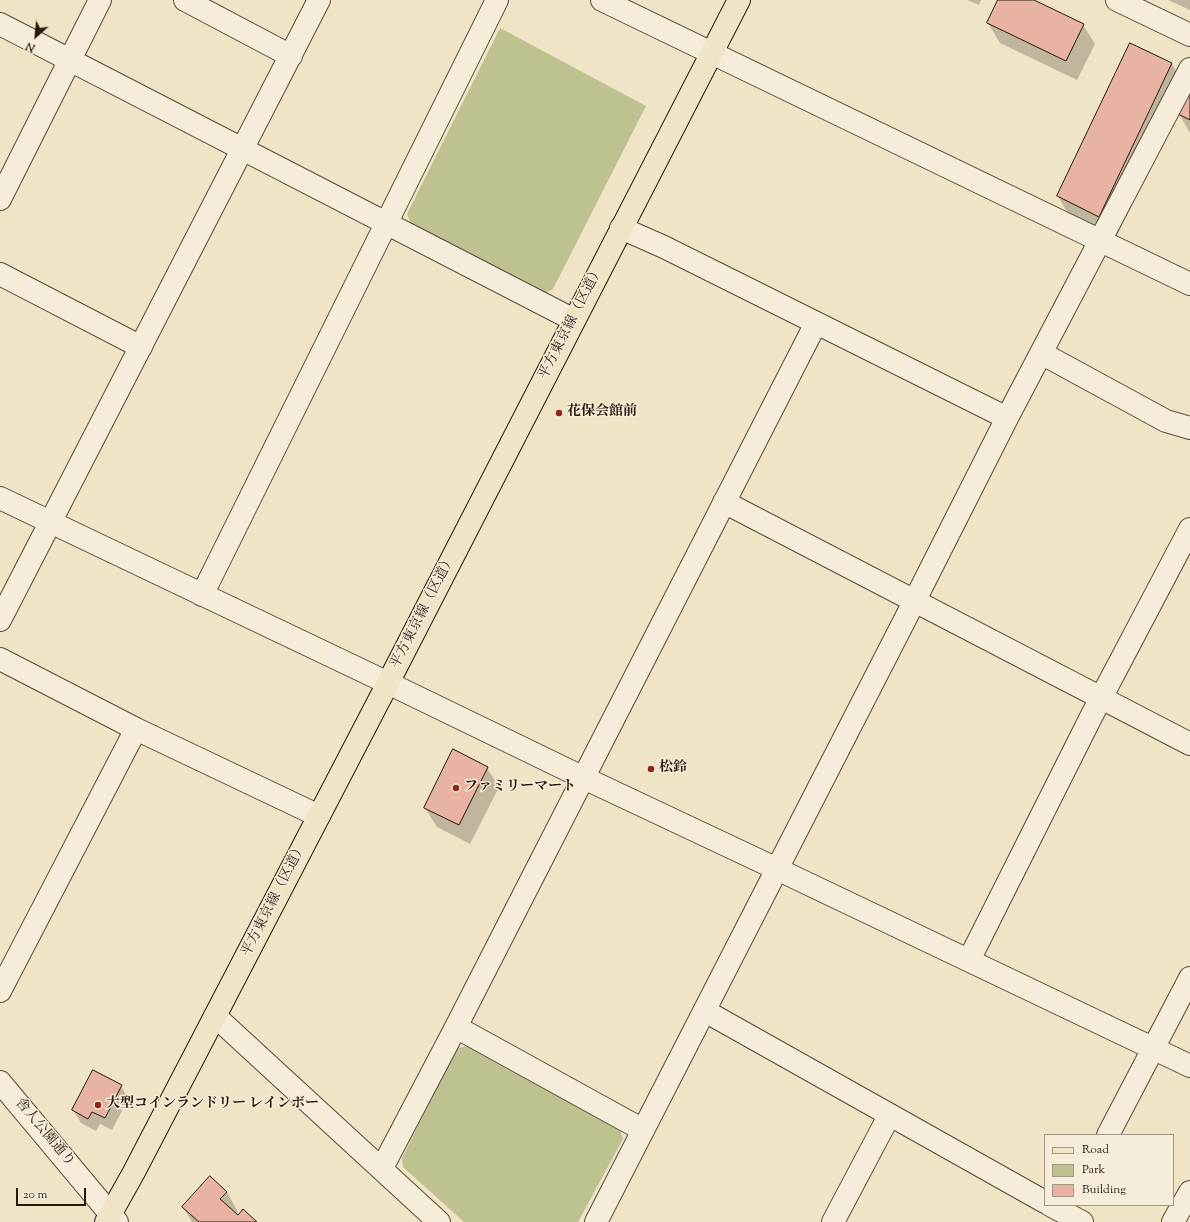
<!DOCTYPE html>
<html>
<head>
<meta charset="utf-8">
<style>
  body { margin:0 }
  #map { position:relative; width:1190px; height:1222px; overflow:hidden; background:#efe4c5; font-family:"Sorts Mill Goudy",serif }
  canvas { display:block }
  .legend { position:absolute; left:1044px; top:1134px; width:130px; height:72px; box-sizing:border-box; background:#f5edd9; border:1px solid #a39887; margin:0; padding:5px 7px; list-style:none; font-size:12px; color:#27180d }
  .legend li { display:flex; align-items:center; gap:8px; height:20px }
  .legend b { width:20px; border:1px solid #a39887 }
  .north { position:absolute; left:16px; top:16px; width:40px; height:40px; -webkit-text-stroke:3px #f5edd9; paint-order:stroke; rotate:207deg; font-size:11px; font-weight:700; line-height:16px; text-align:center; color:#27180d }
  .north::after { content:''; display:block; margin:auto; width:14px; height:18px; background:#27180d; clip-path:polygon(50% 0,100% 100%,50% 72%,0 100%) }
  .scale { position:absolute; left:16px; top:1188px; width:70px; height:18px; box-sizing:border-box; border:2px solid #27180d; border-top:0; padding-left:5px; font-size:12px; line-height:14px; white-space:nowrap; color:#27180d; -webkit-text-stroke:3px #f5edd9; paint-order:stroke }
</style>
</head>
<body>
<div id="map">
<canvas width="1190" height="1222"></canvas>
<ul class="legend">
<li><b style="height:5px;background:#efe4c5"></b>Road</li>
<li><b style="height:11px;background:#bec291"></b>Park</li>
<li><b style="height:11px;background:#e8b3a2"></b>Building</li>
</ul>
<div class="north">N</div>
<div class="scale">20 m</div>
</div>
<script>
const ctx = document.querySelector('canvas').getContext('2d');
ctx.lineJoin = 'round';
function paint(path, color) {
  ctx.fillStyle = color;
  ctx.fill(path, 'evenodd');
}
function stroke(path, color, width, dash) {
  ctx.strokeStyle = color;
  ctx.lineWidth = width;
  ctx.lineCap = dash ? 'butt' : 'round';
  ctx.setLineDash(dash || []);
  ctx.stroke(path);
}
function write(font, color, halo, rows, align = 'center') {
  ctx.font = font + ' "Sorts Mill Goudy","Noto Serif JP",serif';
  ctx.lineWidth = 3;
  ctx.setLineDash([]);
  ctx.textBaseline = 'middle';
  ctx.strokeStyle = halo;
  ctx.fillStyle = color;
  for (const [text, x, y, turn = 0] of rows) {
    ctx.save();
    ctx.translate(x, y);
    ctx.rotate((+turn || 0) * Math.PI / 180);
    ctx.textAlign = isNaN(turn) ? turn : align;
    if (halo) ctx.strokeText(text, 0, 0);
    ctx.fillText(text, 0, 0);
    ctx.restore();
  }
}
const green = new Path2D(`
  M 500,28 L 646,106 L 553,289 L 545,293 L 412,226 L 407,214 Z
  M 469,1046 L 619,1128 L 623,1139 L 578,1222 L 464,1222 L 403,1167 L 402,1158 L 457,1048 Z`);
const shadow = new Path2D(`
  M 967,0 L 981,0 L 979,5 Z
  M 999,0 L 1032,0 L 1083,25 L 1095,44 L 1077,80 L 1000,43 L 988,23 Z
  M 1168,0 L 1190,0 L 1190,10 Z
  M 1131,44 L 1172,64 L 1187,90 L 1114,242 L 1073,222 L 1058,196 Z
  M 1190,92 L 1190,133 L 1179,114 Z
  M 487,768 L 499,787 L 470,844 L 437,827 L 425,808 Z
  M 121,1086 L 128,1099 L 112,1130 L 100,1124 L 96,1131 L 81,1123 L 73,1110 Z
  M 210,1177 L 227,1192 L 238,1212 L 236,1214 L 238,1216 L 256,1222 L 192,1222 L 183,1207 Z`);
const building = new Path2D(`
  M 998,0 L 1034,0 L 1084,24 L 1066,61 L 987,23 Z
  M 1130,43 L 1172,63 L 1099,217 L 1057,196 Z
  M 1190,90 L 1190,120 L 1178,114 Z
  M 453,749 L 488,767 L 459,825 L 424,808 Z
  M 93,1070 L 122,1085 L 105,1118 L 92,1112 L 88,1119 L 72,1110 Z
  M 210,1176 L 227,1192 L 220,1199 L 238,1215 L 243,1209 L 257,1222 L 199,1222 L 182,1207 Z`);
const minor = new Path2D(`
  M 185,0 L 291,56
  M 602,0 L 1190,284
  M 1117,0 L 1190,35
  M 0,24 L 574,320
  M 0,199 L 100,0
  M 621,228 L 664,247 L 1007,418
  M 0,274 L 141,347
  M 1041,353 L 1166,421 L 1190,428
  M 0,498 L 388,683 L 584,778 L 777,869 L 1190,1066
  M 724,502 L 1190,744
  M 202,595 L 497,0
  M 0,620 L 319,0
  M 0,659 L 136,729 L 319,816
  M 969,960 L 1091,717 L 1190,529
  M 0,991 L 136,729
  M 705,1011 L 1045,1202
  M 215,1016 L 439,1222
  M 456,1027 L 643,1130
  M 0,1082 L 117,1222
  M 1108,1135 L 1190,978
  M 382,1168 L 456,1027 L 816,323
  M 1050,1205 L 1082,1222
  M 596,1222 L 915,600 L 1007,418 L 1190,69
  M 833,1222 L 889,1116
  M 1173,1222 L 1190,1192`);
const major = new Path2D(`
  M 106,1222 L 134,1172 L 388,683 L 739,0`);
const markers = [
  [559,413,4,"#8f2418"],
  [651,769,4,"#8f2418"],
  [456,788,4,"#8f2418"],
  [98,1105,4,"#8f2418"]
];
const streetNames = [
  ["平方東京線（区道）",572,323,-63],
  ["平方東京線（区道）",424,612,-63],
  ["平方東京線（区道）",275,900,-63],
  ["舎人公園通り",44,1133,50]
];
const poiNames = [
  ["花保会館前",567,413],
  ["松鈴",659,769],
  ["ファミリーマート",464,788],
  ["大型コインランドリー レインボー",106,1105]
];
paint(green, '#bec291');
paint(shadow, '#0003');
paint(building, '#e8b3a2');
stroke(building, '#27180d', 1);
stroke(minor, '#594b3b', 24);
stroke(major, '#27180d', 24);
stroke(minor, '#f5edd9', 22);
stroke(major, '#efe4c5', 22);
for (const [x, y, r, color] of markers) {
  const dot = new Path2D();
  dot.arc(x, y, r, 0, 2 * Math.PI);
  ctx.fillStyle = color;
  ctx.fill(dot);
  stroke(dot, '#f5edd9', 1.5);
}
write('14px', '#27180d', '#f5edd9', streetNames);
write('bold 14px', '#27180d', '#f5edd9', poiNames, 'left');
</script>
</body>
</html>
